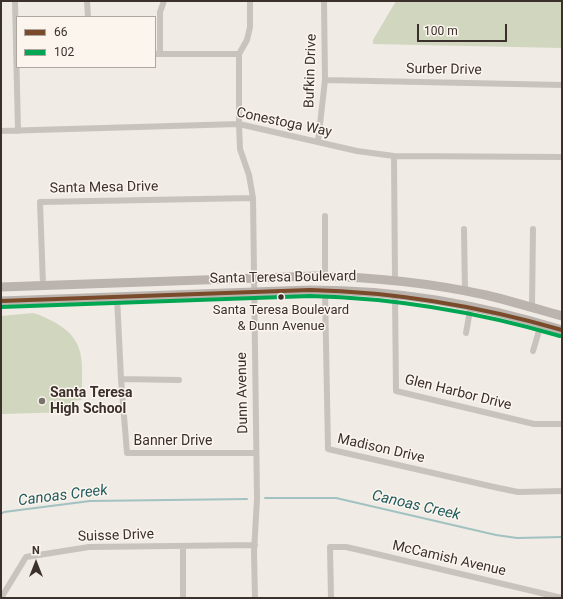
<!DOCTYPE html>
<html>
<head>
<meta charset="utf-8">
<style>
  body { margin:0 }
  #map { position:relative; width:563px; height:599px; overflow:hidden; background:#f0ebe5; font-family:Roboto,sans-serif }
  canvas { display:block }
  .frame { position:absolute; inset:0; border:2px solid #3b302b; pointer-events:none }
  .legend { position:absolute; left:16px; top:16px; width:140px; height:52px; box-sizing:border-box; background:#fbf5ee; border:1px solid #aea6a0; margin:0; padding:5px 7px; list-style:none; font-size:12px; color:#3b302b }
  .legend li { display:flex; align-items:center; gap:8px; height:20px }
  .legend b { width:20px; border:1px solid #aea6a0 }
  .north { position:absolute; left:16px; top:543px; width:40px; height:40px; -webkit-text-stroke:3px #fbf5ee; paint-order:stroke; rotate:0deg; font-size:11px; font-weight:700; line-height:16px; text-align:center; color:#3b302b }
  .north::after { content:''; display:block; margin:auto; width:14px; height:18px; background:#3b302b; clip-path:polygon(50% 0,100% 100%,50% 72%,0 100%) }
  .scale { position:absolute; left:417px; top:24px; width:90px; height:18px; box-sizing:border-box; border:2px solid #3b302b; border-top:0; padding-left:5px; font-size:12px; line-height:14px; white-space:nowrap; color:#3b302b; -webkit-text-stroke:3px #fbf5ee; paint-order:stroke }
</style>
</head>
<body>
<div id="map">
<canvas width="563" height="599"></canvas>
<div class="frame"></div>
<ul class="legend">
<li><b style="height:5px;background:#7a4b2a"></b>66</li>
<li><b style="height:5px;background:#00a651"></b>102</li>
</ul>
<div class="north">N</div>
<div class="scale">100 m</div>
</div>
<script>
const ctx = document.querySelector('canvas').getContext('2d');
ctx.lineJoin = 'round';
function paint(path, color) {
  ctx.fillStyle = color;
  ctx.fill(path, 'evenodd');
}
function stroke(path, color, width, dash) {
  ctx.strokeStyle = color;
  ctx.lineWidth = width;
  ctx.lineCap = dash ? 'butt' : 'round';
  ctx.setLineDash(dash || []);
  ctx.stroke(path);
}
function write(font, color, halo, rows, align = 'center') {
  ctx.font = font + ' Roboto,sans-serif';
  ctx.lineWidth = 3;
  ctx.setLineDash([]);
  ctx.textBaseline = 'middle';
  ctx.strokeStyle = halo;
  ctx.fillStyle = color;
  for (const [text, x, y, turn = 0] of rows) {
    ctx.save();
    ctx.translate(x, y);
    ctx.rotate((+turn || 0) * Math.PI / 180);
    ctx.textAlign = isNaN(turn) ? turn : align;
    if (halo) ctx.strokeText(text, 0, 0);
    ctx.fillText(text, 0, 0);
    ctx.restore();
  }
}
const green = new Path2D(`
  M 396,1 L 562,1 L 562,48 L 373,44 L 373,40 Z
  M 33,313 C 41,315 48,319 56,323 C 89,342 81,367 82,400 L 72,401 L 72,412 L 1,414 L 1,316 Z`);
const stream = new Path2D(`
  M 265,498 L 336,498 L 496,535 L 517,538 L 562,537
  M 1,514 L 4,512 L 90,501 L 247,499`);
const minor = new Path2D(`
  M 15,1 L 18,131
  M 87,1 L 88,17
  M 250,1 L 250,27 L 247,40 L 239,54 L 239,124 L 240,149 L 249,175 L 253,198 L 257,499 L 254,552 L 255,598
  M 155,54 L 239,54
  M 160,54 L 160,12 L 164,1
  M 325,80 L 562,85
  M 1,131 L 239,124 L 357,151 L 394,156 L 562,157
  M 318,142 L 325,80 L 324,1
  M 394,156 L 395,280
  M 325,216 L 325,276
  M 464,229 L 465,291
  M 43,285 L 40,202 L 253,198
  M 325,290 L 328,449 L 494,487 L 518,492 L 562,491
  M 395,294 L 396,391 L 534,424 L 562,424
  M 117,297 L 121,379 L 127,453 L 255,453
  M 532,307 L 533,229
  M 466,333 L 471,305
  M 533,351 L 541,324
  M 121,379 L 179,380
  M 183,546 L 183,598
  M 1,598 L 26,557 L 89,547 L 255,545
  M 331,598 L 330,547 L 346,547 L 368,552 L 562,598`);
const secondary = new Path2D(`
  M 1,287 L 316,276 C 373,277 430,283 486,295 C 511,301 537,309 562,316
  M 1,301 L 310,290 C 399,290 476,304 562,330`);
const bus1 = new Path2D(`
  M 1,301 L 310,290 C 397,292 479,306 562,330`);
const bus2 = new Path2D(`
  M 1,307 L 310,296 C 396,298 478,312 560,336`);
const markers = [
  [281,297,3.5,"#3b302b"],
  [42,401,4,"#7a716c"]
];
const busNames = [
  ["Santa Teresa Boulevard",281,311],
  ["& Dunn Avenue",281,327]
];
const streetNames = [
  ["Surber Drive",444,70,1],
  ["Bufkin Drive",311,71,-88],
  ["Conestoga Way",284,123,12],
  ["Santa Mesa Drive",104,188,-1],
  ["Santa Teresa Boulevard",283,278,-1],
  ["Dunn Avenue",243,393,-91],
  ["Glen Harbor Drive",458,393,14],
  ["Banner Drive",173,441],
  ["Madison Drive",381,449,13],
  ["Suisse Drive",116,536,-2],
  ["McCamish Avenue",449,559,13]
];
const poiNames = [
  ["Santa Teresa",50,393],
  ["High School",50,409]
];
const waterNames = [
  ["Canoas Creek",63,496,-7],
  ["Canoas Creek",416,506,13]
];
paint(green, '#d1d6bf');
stroke(stream, '#a1c2c1', 2);
stroke(minor, '#c9c3be', 6);
stroke(secondary, '#bab3ae', 9);
stroke(bus1, '#7a4b2a', 4);
stroke(bus2, '#00a651', 4);
for (const [x, y, r, color] of markers) {
  const dot = new Path2D();
  dot.arc(x, y, r, 0, 2 * Math.PI);
  ctx.fillStyle = color;
  ctx.fill(dot);
  stroke(dot, '#fbf5ee', 1.5);
}
write('13px', '#3b302b', '#fbf5ee', busNames);
write('14px', '#3b302b', '#fbf5ee', streetNames);
write('bold 14px', '#3b302b', '#fbf5ee', poiNames, 'left');
write('italic 15px', '#1f5a5e', '#fbf5ee', waterNames);
</script>
</body>
</html>
